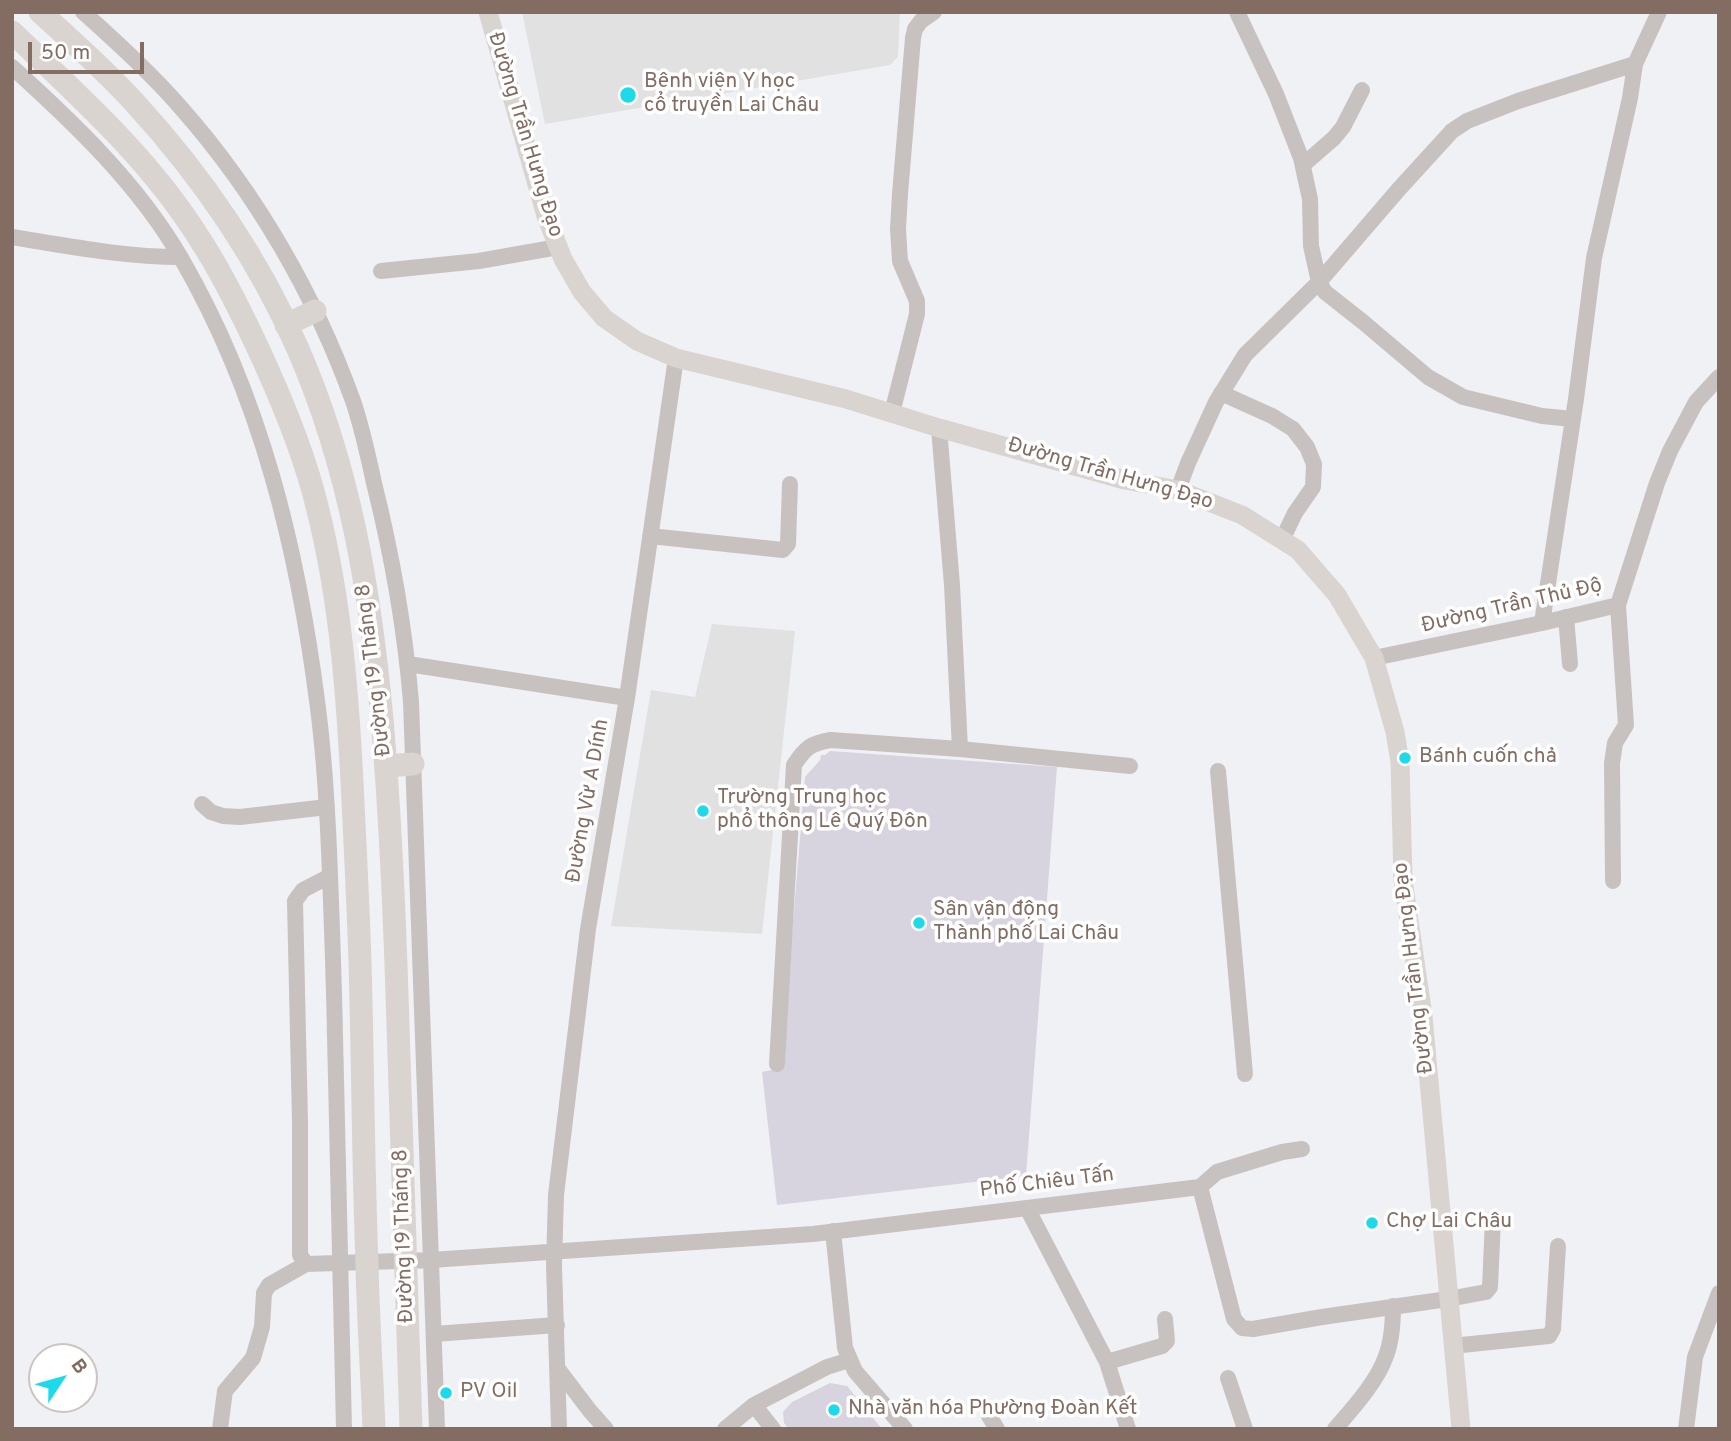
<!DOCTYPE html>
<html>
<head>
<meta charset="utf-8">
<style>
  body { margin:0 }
  #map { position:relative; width:1731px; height:1441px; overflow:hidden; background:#f0f1f5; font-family:Overpass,sans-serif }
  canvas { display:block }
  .frame { position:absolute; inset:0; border:14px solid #836c62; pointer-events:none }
  .north { position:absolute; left:28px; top:1343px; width:70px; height:70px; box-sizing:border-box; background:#fff; border:2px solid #cdc4c0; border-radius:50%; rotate:54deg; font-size:19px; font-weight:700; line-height:28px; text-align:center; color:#836c62 }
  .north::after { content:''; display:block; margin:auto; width:24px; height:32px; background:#1cdaea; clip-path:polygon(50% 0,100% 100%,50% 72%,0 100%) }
  .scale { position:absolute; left:28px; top:42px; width:116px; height:32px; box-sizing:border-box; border:4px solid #836c62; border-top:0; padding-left:9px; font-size:21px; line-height:24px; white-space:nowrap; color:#836c62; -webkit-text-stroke:5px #fff; paint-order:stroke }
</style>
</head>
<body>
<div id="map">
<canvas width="1731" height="1441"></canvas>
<div class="frame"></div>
<div class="north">B</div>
<div class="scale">50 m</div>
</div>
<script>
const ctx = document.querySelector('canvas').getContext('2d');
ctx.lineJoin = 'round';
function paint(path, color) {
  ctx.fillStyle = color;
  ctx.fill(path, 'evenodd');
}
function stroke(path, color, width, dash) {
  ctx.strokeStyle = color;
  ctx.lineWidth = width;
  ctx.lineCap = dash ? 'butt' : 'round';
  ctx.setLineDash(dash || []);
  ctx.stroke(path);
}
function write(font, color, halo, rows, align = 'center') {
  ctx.font = font + ' Overpass,sans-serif';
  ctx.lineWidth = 7;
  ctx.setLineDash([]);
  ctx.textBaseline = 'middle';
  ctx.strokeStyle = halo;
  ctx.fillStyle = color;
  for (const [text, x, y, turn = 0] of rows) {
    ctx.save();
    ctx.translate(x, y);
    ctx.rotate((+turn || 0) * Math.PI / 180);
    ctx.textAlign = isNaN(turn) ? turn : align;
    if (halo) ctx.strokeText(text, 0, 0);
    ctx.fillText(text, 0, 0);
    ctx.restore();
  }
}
const built = new Path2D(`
  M 522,12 L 900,12 L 898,57 L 890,65 L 545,124 Z
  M 712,624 L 795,631 L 762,934 L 611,926 L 651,690 L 695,697 Z`);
const green = new Path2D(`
  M 830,751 L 1057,767 L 1026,1176 L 777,1205 L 762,1072 L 781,1068 L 805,777 L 820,760 L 821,755 L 825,755 Z
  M 830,1383 L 847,1386 L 882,1429 L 789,1429 L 784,1423 L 783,1412 L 792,1402 Z`);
const minor = new Path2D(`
  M 83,12 C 118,43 152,74 182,109 C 256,193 315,295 353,401 C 362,427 368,455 374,483 C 392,555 405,629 411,702 L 437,1429
  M 1237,12 L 1276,94 L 1301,158 L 1310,199 L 1311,246 L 1319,282 L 1325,292 L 1363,322 L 1428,377 L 1463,397 L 1542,416 L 1573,419
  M 12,67 C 75,124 138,184 181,258 C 261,396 298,550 318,708 C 325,763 328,819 330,875 C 332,928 334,982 335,1035 C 338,1166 341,1298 344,1429
  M 1303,165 L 1334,138 L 1343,127 L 1362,90
  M 12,237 C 68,246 124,257 180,257
  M 381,271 L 479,261 L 558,247
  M 1221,393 L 1272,416 L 1293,429 L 1307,447 L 1314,464 L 1313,487 L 1295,513 L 1282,540
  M 892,413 L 917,314 L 917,301 L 900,261 L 898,229 L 900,194 L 913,38 L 915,29 L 921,21 L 934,12
  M 939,428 L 952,585 L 960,749
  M 1178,490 L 1188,463 L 1216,402 L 1245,355 L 1319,282 L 1399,189 L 1452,131 L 1467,121 L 1518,101 L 1635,64
  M 650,536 L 783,550 L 788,544 L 790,484
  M 1566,617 L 1570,664
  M 1542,623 L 1576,399 L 1594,258 L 1630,98 L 1635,64 L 1659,12
  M 1374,658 L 1542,623 L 1618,605 L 1657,483 L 1670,451 L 1696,402 L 1719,377
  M 408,664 L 627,698
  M 1218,771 L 1245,1074
  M 202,804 L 211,812 L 223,816 L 240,817 L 327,807
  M 330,876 L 303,890 L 295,901 L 300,1122 L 300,1255 L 306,1264 L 431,1260 L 813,1234 L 1200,1187 L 1234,1319 L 1242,1328 L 1253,1329 L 1322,1317 L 1448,1299 L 1486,1292 L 1490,1287 L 1493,1219
  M 1613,881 L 1612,763 L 1615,743 L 1626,725 L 1618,605
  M 777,1064 L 794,765 C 805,748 811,743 831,740 L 960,749 L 1130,766
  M 1200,1187 L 1217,1172 L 1282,1152 L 1302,1149
  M 1027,1208 L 1107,1362 L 1128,1429
  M 833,1231 L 845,1348 L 855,1371 L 905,1429
  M 434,1334 L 557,1325
  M 1452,1346 L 1549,1336 L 1553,1329 L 1558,1246
  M 1107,1362 L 1162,1346 L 1167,1341 L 1165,1319
  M 558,1369 L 590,1411 L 606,1429
  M 1228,1378 L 1245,1429
  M 754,1405 L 773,1429
  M 989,1416 L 997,1429
  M 220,1429 L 225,1391 L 253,1358 L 262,1327 L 264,1293 L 269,1285 L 306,1264
  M 559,1429 L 554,1265 L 556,1195 L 588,929 L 627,698 L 676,358
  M 725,1429 L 754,1405 L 827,1367 L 849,1360
  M 1335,1429 C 1353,1408 1377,1382 1386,1356 C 1392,1340 1393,1323 1393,1306
  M 1686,1429 L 1695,1357 L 1719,1293`);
const major = new Path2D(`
  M 488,12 L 546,216 L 563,259 L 582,292 L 604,318 L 637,341 L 676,358 L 846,399 L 939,428 L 1125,480 L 1178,490 L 1242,515 L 1298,550 L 1337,595 L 1374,658 L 1395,732 L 1400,762 L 1403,880 L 1423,1016 L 1461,1429`);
const highway = new Path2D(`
  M 40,12 C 72,41 105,70 134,102 C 201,175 258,258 298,349 C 350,469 370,590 382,719 C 390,811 394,902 397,994 C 402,1139 406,1284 411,1429
  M 12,32 C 79,96 150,159 199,238 C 221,271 239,308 256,344 C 278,391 299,440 313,491 C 339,586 347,684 352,782 C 355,842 358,902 360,962 C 363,1063 363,1163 367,1263 C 368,1318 372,1374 374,1429
  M 286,325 L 315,311
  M 386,766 L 413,764`);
const markers = [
  [628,95,9,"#1cdaea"],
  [1405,758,7,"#1cdaea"],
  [703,811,7,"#1cdaea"],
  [919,923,7,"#1cdaea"],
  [1372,1223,7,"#1cdaea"],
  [446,1393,7,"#1cdaea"],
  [834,1410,7,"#1cdaea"]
];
const poiNames = [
  ["Bệnh viện Y học",644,83],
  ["cổ truyền Lai Châu",644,107],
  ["Bánh cuốn chả",1419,758],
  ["Trường Trung học",717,799],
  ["phổ thông Lê Quý Đôn",717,823],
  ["Sân vận động",933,911],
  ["Thành phố Lai Châu",933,935],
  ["Chợ Lai Châu",1386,1223],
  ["PV Oil",460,1393],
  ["Nhà văn hóa Phường Đoàn Kết",848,1410]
];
const streetNames = [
  ["Đường Trần Hưng Đạo",524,135,73],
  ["Đường Trần Hưng Đạo",1110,475,16],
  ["Đường Trần Thủ Độ",1512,607,-13],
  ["Đường 19 Tháng 8",375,670,-97],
  ["Đường Vừ A Dính",589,801,-80],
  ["Đường Trần Hưng Đạo",1415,968,-97],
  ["Phố Chiêu Tấn",1047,1184,-7],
  ["Đường 19 Tháng 8",405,1236,-92]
];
paint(built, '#e2e1e2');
paint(green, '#d8d4df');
stroke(minor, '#c7c2bf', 16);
stroke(major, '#dad4d0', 19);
stroke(highway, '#dad4d0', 23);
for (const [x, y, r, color] of markers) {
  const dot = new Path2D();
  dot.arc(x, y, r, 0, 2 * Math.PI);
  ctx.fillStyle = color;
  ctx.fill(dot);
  stroke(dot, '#fff', 2.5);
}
write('21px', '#836c62', '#fff', poiNames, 'left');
write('21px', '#836c62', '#fff', streetNames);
</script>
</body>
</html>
